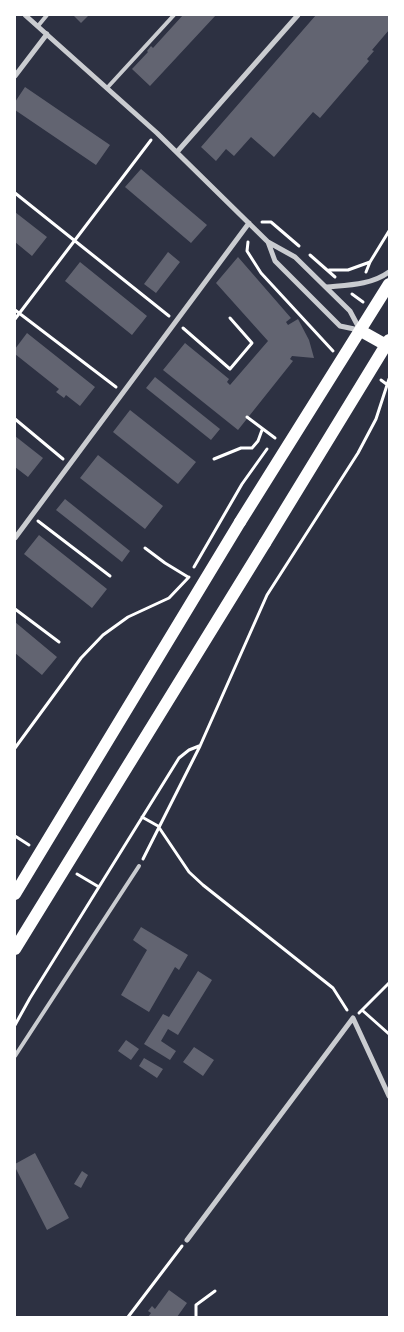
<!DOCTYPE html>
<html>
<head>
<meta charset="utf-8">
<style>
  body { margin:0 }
  #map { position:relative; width:404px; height:1332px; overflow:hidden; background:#2d3142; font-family:Helvetica,sans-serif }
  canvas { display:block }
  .frame { position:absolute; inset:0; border:16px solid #fff; pointer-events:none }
</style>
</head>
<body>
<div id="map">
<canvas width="404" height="1332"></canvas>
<div class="frame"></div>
</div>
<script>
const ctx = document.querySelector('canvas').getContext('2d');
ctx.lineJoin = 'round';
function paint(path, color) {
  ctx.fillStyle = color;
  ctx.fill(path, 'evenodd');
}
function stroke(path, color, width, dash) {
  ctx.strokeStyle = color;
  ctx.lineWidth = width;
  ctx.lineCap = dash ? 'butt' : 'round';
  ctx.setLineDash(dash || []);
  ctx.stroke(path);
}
const building = new Path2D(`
  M 73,15 L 89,15 L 81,23 Z
  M 183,15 L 216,15 L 150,86 L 132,69 L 148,52 L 147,51 L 151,46 L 153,48 Z
  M 316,15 L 389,15 L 389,30 L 372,50 L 374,51 L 367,59 L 369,61 L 320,118 L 313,112 L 274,157 L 251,137 L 234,156 L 226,149 L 216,161 L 201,147 Z
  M 25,87 L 110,145 L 96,165 L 15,110 L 15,102 Z
  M 141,169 L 207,225 L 191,243 L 125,187 Z
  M 15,212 L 47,237 L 32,256 L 15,242 Z
  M 168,252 L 180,262 L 156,293 L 144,284 Z
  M 238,257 L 291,318 L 286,322 L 288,325 L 298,319 L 309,340 L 314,358 L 292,356 L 290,359 L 293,361 L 238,430 L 163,370 L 185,343 L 229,379 L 227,382 L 230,385 L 268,341 L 216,283 Z
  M 80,262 L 147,316 L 132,335 L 65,281 Z
  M 27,333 L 95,387 L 80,406 L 66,395 L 64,398 L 56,392 L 59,389 L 15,354 L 15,349 Z
  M 155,377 L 220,429 L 211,440 L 146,388 Z
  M 130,410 L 196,462 L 178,484 L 113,432 Z
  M 15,436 L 43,458 L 28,477 L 15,467 Z
  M 98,455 L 163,506 L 145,529 L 80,478 Z
  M 65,499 L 130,551 L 122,562 L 56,510 Z
  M 39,535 L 107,589 L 92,608 L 24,554 Z
  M 15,622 L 57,657 L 42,675 L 15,653 Z
  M 141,927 L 188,955 L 179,970 L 175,967 L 149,1012 L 121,995 L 147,950 L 133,940 Z
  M 198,971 L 212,980 L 178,1035 L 168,1029 L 161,1041 L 176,1051 L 170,1060 L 144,1044 L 163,1014 L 169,1017 Z
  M 126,1040 L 139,1049 L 131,1060 L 118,1051 Z
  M 194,1047 L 214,1060 L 203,1076 L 183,1062 Z
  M 144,1058 L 163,1069 L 157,1078 L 139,1066 Z
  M 35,1153 L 69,1218 L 47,1230 L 15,1167 L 15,1164 Z
  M 82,1171 L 88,1175 L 81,1188 L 74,1184 Z
  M 169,1290 L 187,1303 L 177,1317 L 148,1317 L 151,1313 L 148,1311 L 152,1306 L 155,1309 Z`);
const path = new Path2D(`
  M 15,193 L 169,316
  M 262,222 L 271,222 L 299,246
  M 248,242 L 247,251 L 261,273 L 333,351
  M 310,255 L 335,277
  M 329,270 L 348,270 L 370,262
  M 366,272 L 370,262 L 389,231
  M 352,294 L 363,302
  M 15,310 L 116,387
  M 15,319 L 151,140
  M 183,328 L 230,369 L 252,343 L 230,318
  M 381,380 L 389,386
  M 247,417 L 275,438
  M 15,419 L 63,459
  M 214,459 L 241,448 L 252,448 L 258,441 L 262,430
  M 38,521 L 110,576
  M 145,548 L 165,563 L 188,577
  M 194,567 L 242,484 L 267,449
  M 15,609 L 59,642
  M 15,748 L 81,658 L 103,635 L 128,617 L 169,598 L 189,577
  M 142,817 L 158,826 L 189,872 L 203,885 L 333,988 L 347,1010
  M 15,836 L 29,845
  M 143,859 L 200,746 L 267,595 L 358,453 L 376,419 L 389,379
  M 77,874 L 99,887
  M 362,1010 L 389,1034
  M 359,1013 L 389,983
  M 15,1025 L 30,998 L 179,758 L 189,750 L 199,746
  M 128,1317 L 182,1246
  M 196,1317 L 196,1305 L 215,1291`);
const service = new Path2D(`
  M 38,26 L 47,15
  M 107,88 L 174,15
  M 15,1056 L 139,866`);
const minor = new Path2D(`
  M 25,15 L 157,133 L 268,242 L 295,257 L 350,311 L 359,328
  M 15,76 L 47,34
  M 177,152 L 298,15
  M 268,242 L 275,261 L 340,326 L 359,330
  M 327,287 C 349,285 371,285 389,272
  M 15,538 L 249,223
  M 187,1240 L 353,1018 L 389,1096`);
const primary = new Path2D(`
  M 361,331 L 386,345
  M 240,522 L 389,284
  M 265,543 L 389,340`);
const trunk = new Path2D(`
  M 15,894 L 240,522
  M 15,949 L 265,543`);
paint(building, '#626471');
stroke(path, '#fff', 3);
stroke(service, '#caccd0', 4);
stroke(minor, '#caccd0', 5);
stroke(primary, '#fff', 12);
stroke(trunk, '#fff', 12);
</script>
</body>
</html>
